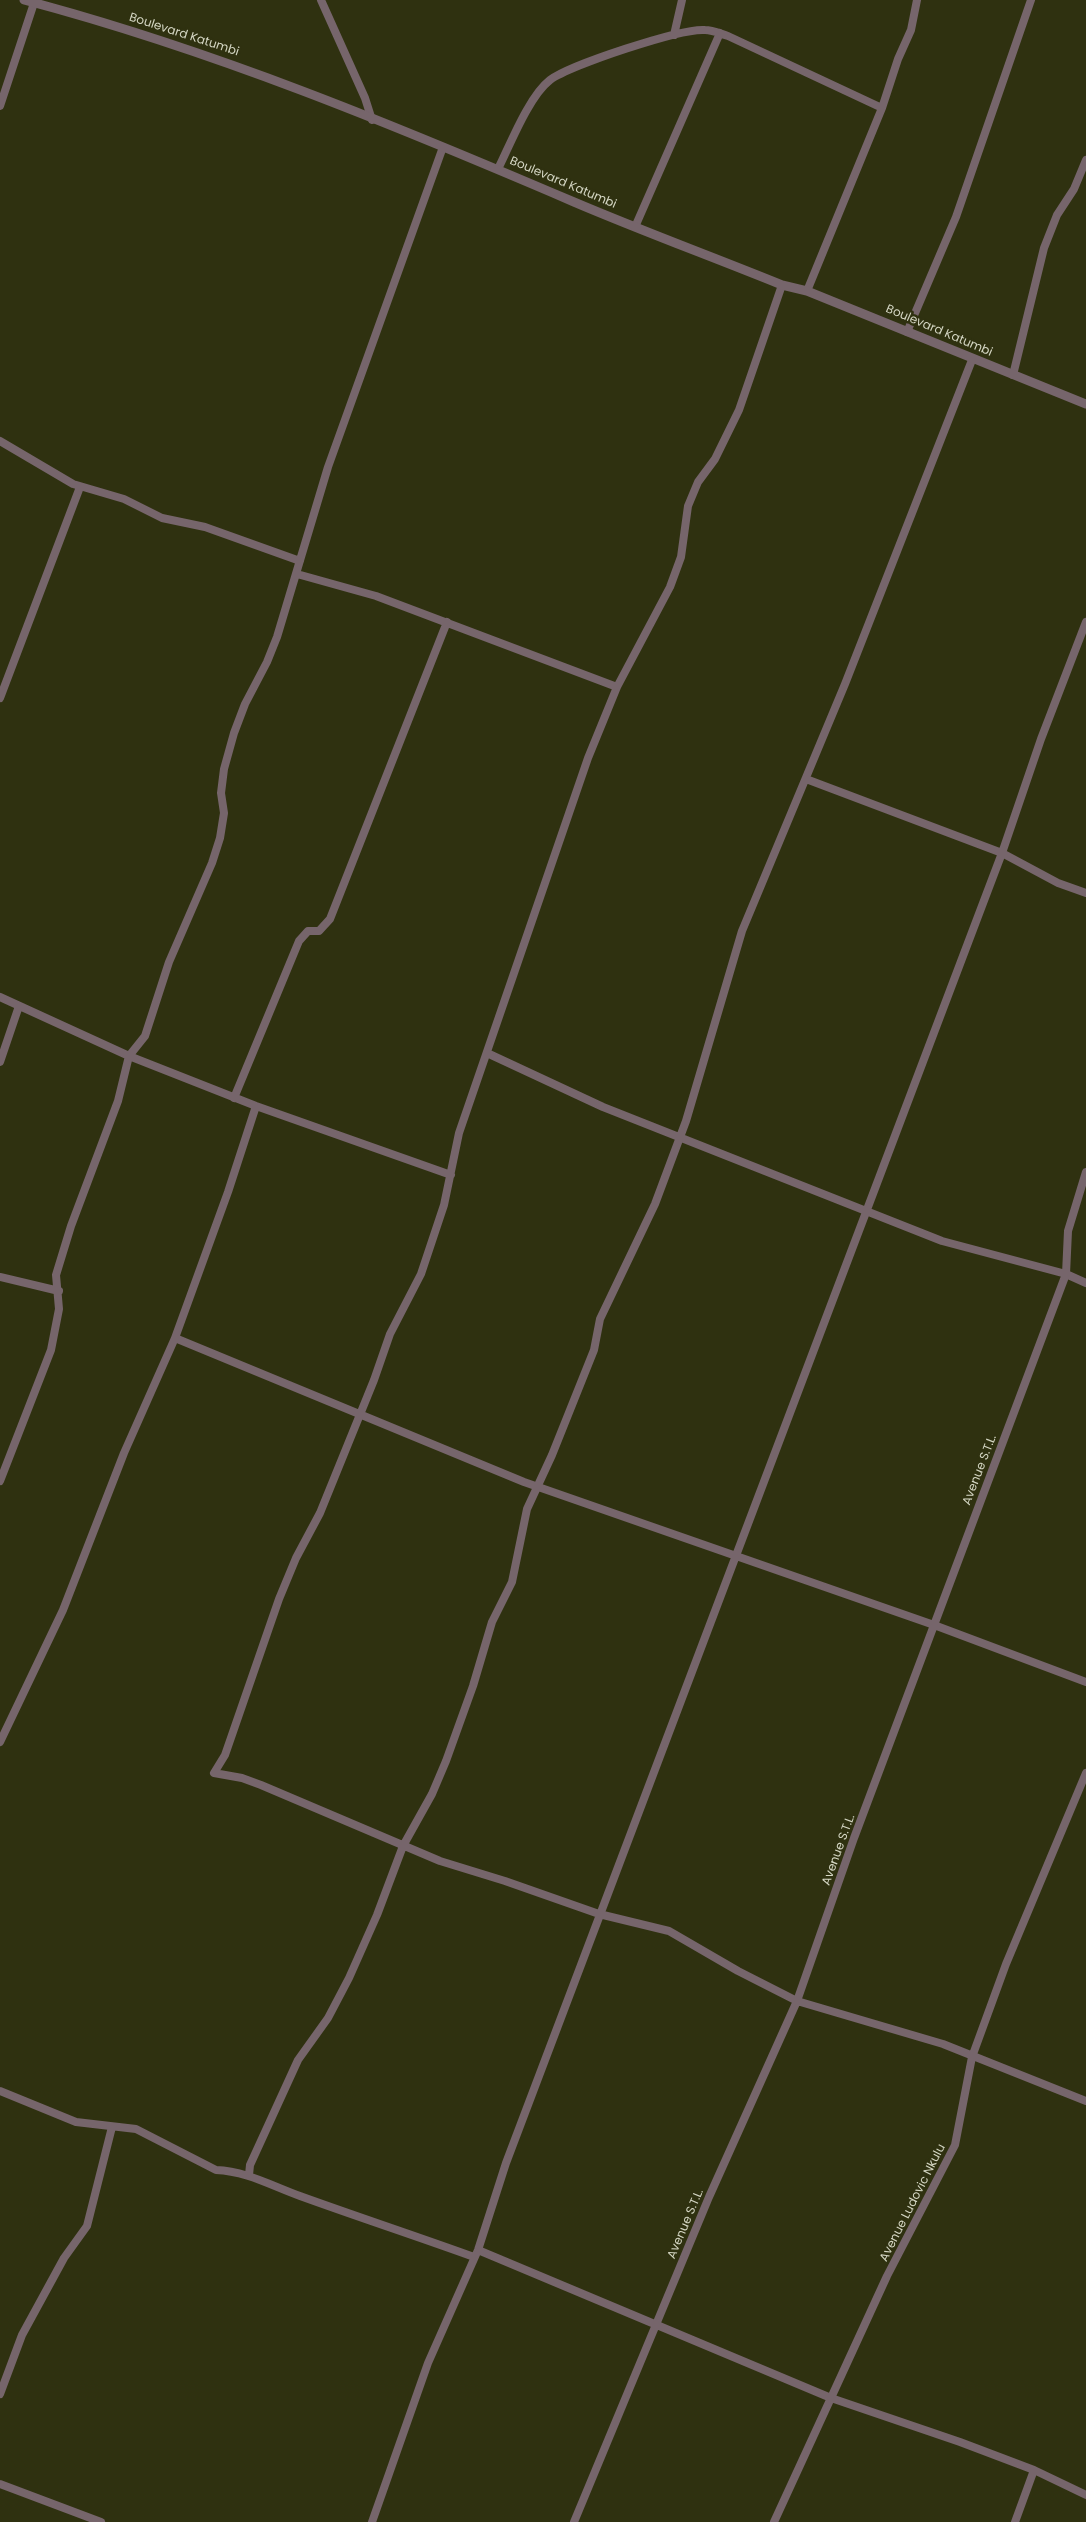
<!DOCTYPE html>
<html>
<head>
<meta charset="utf-8">
<style>
  body { margin:0 }
  canvas { display:block; background:#2f3110 }
</style>
</head>
<body>
<canvas width="1086" height="2522"></canvas>
<script>
const ctx = document.querySelector('canvas').getContext('2d');
ctx.lineJoin = 'round';
function stroke(path, color, width, dash) {
  ctx.strokeStyle = color;
  ctx.lineWidth = width;
  ctx.lineCap = dash ? 'butt' : 'round';
  ctx.setLineDash(dash || []);
  ctx.stroke(path);
}
function write(font, color, halo, rows, align = 'center') {
  ctx.font = font + ' Poppins,sans-serif';
  ctx.lineWidth = 5;
  ctx.setLineDash([]);
  ctx.textBaseline = 'middle';
  ctx.strokeStyle = halo;
  ctx.fillStyle = color;
  for (const [text, x, y, turn = 0] of rows) {
    ctx.save();
    ctx.translate(x, y);
    ctx.rotate((+turn || 0) * Math.PI / 180);
    ctx.textAlign = isNaN(turn) ? turn : align;
    if (halo) ctx.strokeText(text, 0, 0);
    ctx.fillText(text, 0, 0);
    ctx.restore();
  }
}
const minor = new Path2D(`
  M 321,0 L 365,98 L 372,120
  M 674,35 L 682,0
  M 0,106 L 34,3
  M 498,169 C 510,145 529,96 550,80 C 570,65 681,28 705,30 C 713,30 721,34 728,36 L 882,108
  M 635,227 L 720,33
  M 782,285 L 739,410 L 715,459 L 698,482 L 688,506 L 681,557 L 670,587 L 617,687 L 588,758 L 459,1133 L 444,1205 L 421,1274 L 390,1334 L 374,1380 L 320,1513 L 296,1558 L 279,1599 L 225,1755 L 214,1773 L 242,1778 L 261,1785 L 440,1861 L 505,1881 L 599,1914 L 669,1931 L 738,1971 L 797,2001 L 943,2044 L 1086,2101
  M 807,291 L 882,108 L 898,59 L 911,30 L 917,0
  M 907,332 L 956,217 L 1031,0
  M 1013,375 L 1044,248 L 1057,215 L 1074,189 L 1086,160
  M 0,441 L 73,484 L 124,499 L 162,518 L 205,527 L 300,561
  M 297,574 L 376,596 L 617,687
  M 0,698 L 80,487
  M 806,779 L 1002,853 L 1058,883 L 1086,893
  M 0,997 L 129,1056 L 256,1106 L 451,1175
  M 487,1053 L 603,1107 L 942,1241 L 1066,1274 L 1086,1283
  M 0,1062 L 19,1006
  M 234,1098 L 299,941 L 308,931 L 319,931 L 330,919 L 447,622
  M 0,1277 L 59,1291
  M 175,1338 L 524,1482 L 934,1625 L 1086,1682
  M 0,1481 L 51,1350 L 59,1309 L 56,1275 L 71,1226 L 118,1101 L 129,1056 L 145,1036 L 169,962 L 212,863 L 220,838 L 224,813 L 221,793 L 224,769 L 234,733 L 245,704 L 267,662 L 277,637 L 328,467 L 443,147
  M 0,1742 L 63,1610 L 124,1453 L 175,1338 L 228,1192 L 256,1106
  M 0,2091 L 76,2122 L 136,2129 L 216,2170 C 246,2171 272,2186 300,2196 C 358,2217 416,2236 474,2257
  M 249,2175 L 250,2165 L 298,2060 L 328,2018 L 349,1978 L 377,1915 L 403,1846 L 432,1794 L 446,1761 L 473,1686 L 492,1622 L 512,1582 L 527,1509 L 552,1455 L 594,1350 L 600,1319 L 655,1204 L 686,1121 L 742,931 L 845,684 L 972,360
  M 478,2250 L 831,2398 L 960,2442 L 1034,2470 L 1086,2495
  M 0,2394 L 22,2335 L 64,2258 L 87,2226 L 112,2127
  M 0,2484 L 101,2522
  M 372,2522 L 428,2363 L 478,2250 L 506,2163 L 1002,853 L 1041,739 L 1086,622
  M 574,2522 L 709,2197 L 797,2001 L 854,1838 L 1066,1274 L 1068,1231 L 1086,1172
  M 774,2522 L 887,2276 L 955,2145 L 972,2057 L 1006,1964 L 1086,1773
  M 1015,2522 L 1034,2470`);
const tertiary = new Path2D(`
  M 24,0 C 213,50 394,125 574,202 C 642,231 713,257 782,285 L 807,291 L 1086,404`);
const streetNames = [
  ["Boulevard Katumbi",184,35,18],
  ["Boulevard Katumbi",563,183,23],
  ["Boulevard Katumbi",939,331,23],
  ["Avenue S.T.L.",980,1470,-69],
  ["Avenue S.T.L.",839,1850,-70],
  ["Avenue Ludovic Nkulu",913,2203,-63],
  ["Avenue S.T.L.",686,2224,-67]
];
stroke(minor, '#76656b', 8);
stroke(tertiary, '#76656b', 9);
write('12px', '#d5d7c4', '#2f3110', streetNames);
</script>
</body>
</html>
